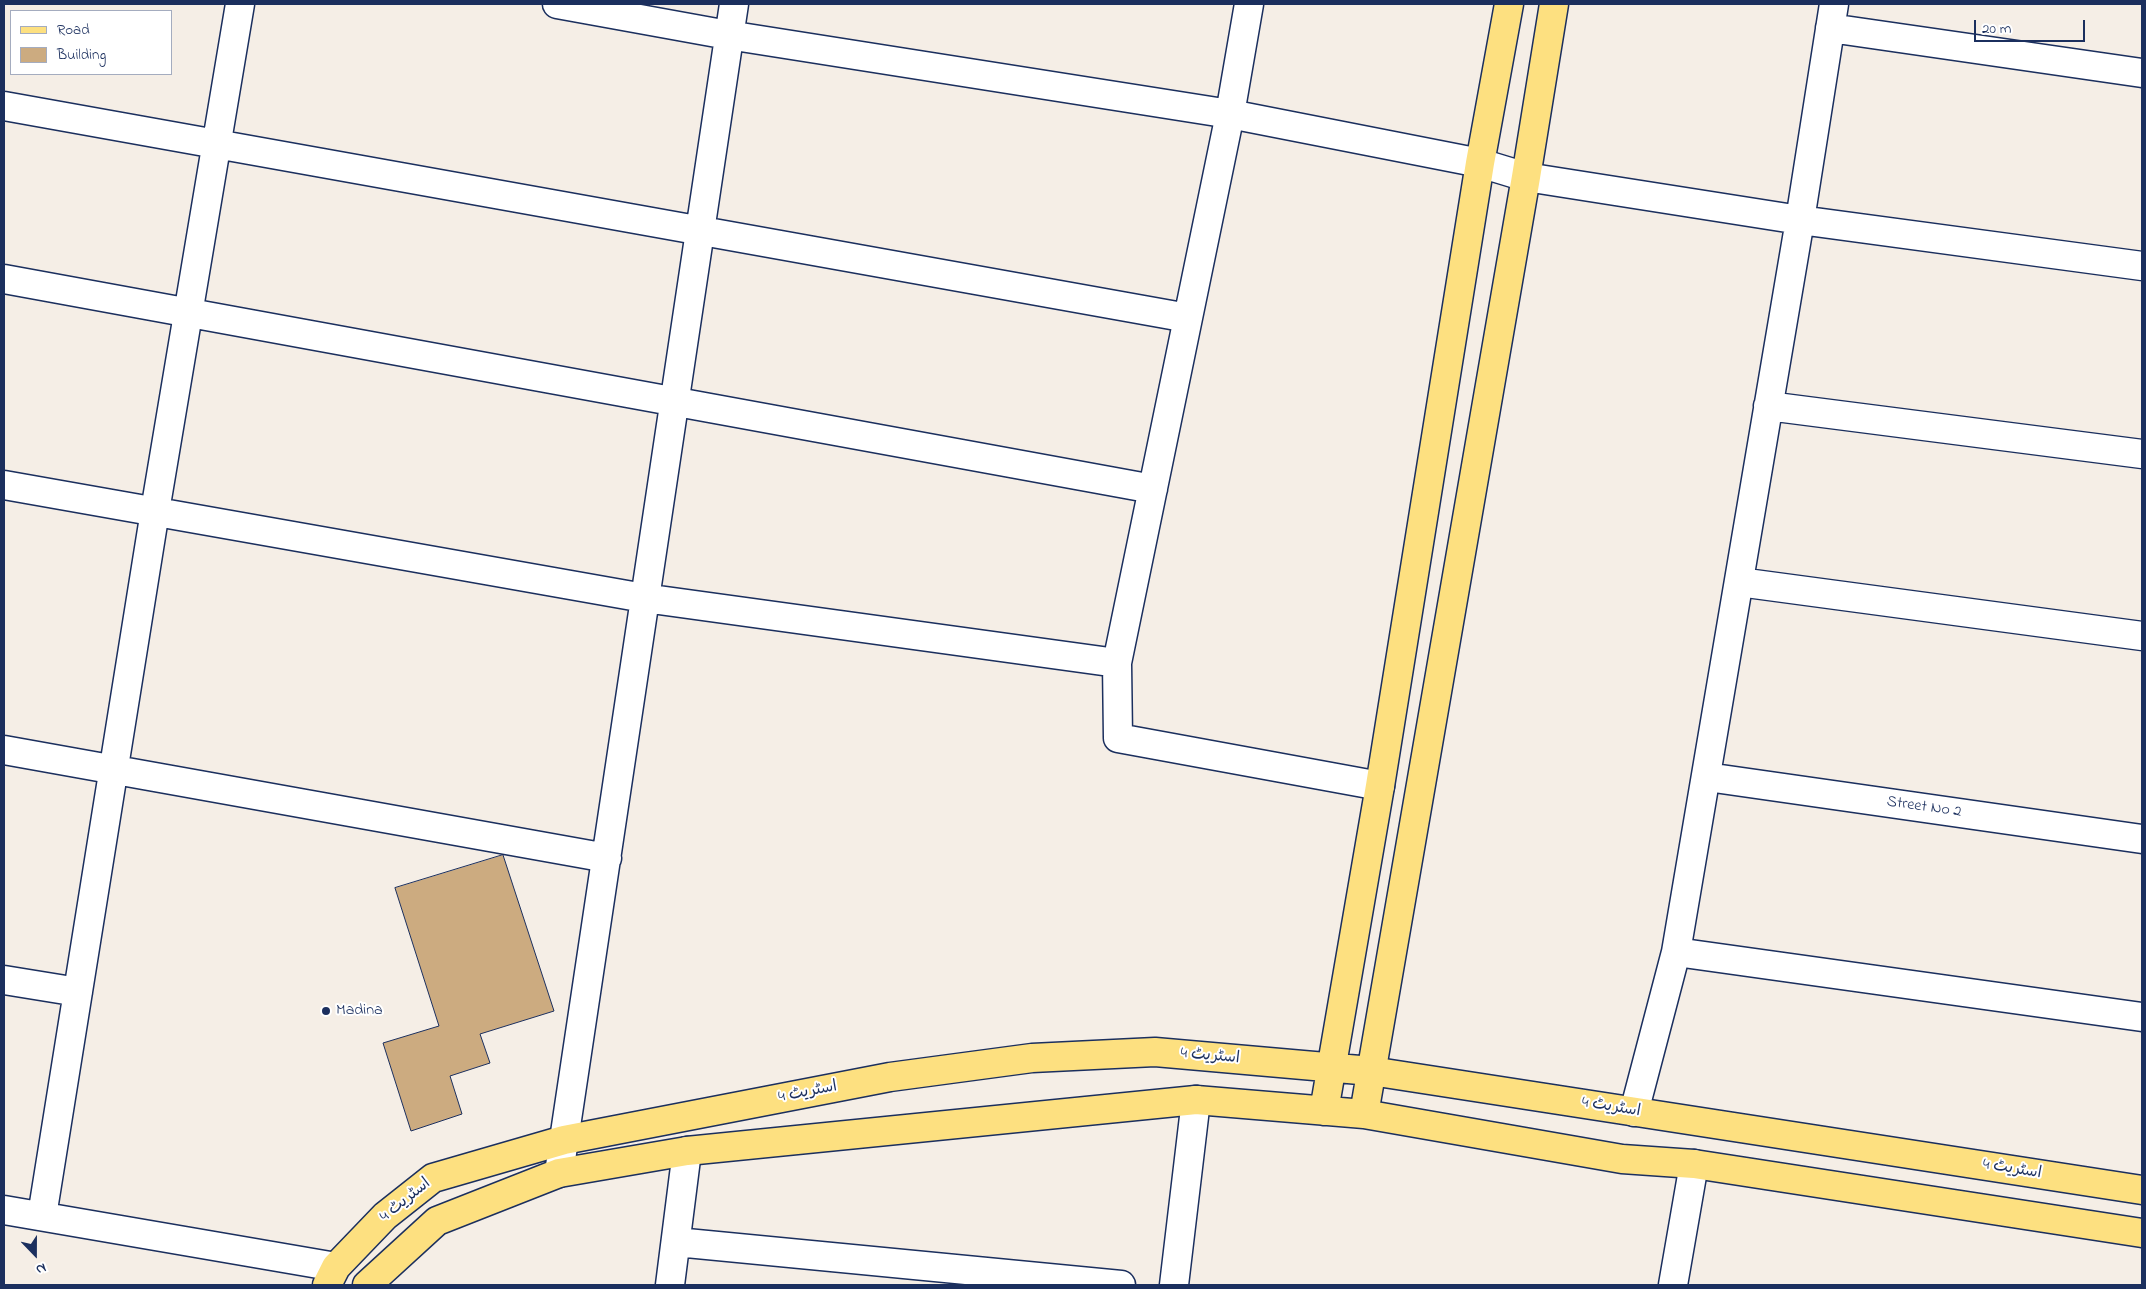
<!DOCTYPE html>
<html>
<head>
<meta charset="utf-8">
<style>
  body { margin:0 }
  #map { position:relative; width:2146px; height:1289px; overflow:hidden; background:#f5eee6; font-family:"Indie Flower",sans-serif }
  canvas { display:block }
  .frame { position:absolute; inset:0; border:5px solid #1b2f5e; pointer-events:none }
  .legend { position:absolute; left:10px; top:10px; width:162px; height:65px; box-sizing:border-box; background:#fff; border:1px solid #a4acbf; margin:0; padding:6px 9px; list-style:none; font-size:15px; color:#1b2f5e }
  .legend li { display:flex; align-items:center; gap:10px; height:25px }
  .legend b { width:25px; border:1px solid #a4acbf }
  .north { position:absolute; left:10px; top:1229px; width:50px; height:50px; -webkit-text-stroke:4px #fff; paint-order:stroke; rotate:158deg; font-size:14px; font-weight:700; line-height:20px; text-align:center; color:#1b2f5e }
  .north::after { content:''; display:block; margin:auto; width:18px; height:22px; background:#1b2f5e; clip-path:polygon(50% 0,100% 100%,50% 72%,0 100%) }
  .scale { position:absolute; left:1974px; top:20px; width:111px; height:22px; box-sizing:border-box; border:2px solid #1b2f5e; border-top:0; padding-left:6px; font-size:15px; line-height:18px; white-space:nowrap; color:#1b2f5e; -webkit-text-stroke:4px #fff; paint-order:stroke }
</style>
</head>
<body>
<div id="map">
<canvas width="2146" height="1289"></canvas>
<div class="frame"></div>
<ul class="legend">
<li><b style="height:6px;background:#fde080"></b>Road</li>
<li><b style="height:14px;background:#ccab80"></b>Building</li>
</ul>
<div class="north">N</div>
<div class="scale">20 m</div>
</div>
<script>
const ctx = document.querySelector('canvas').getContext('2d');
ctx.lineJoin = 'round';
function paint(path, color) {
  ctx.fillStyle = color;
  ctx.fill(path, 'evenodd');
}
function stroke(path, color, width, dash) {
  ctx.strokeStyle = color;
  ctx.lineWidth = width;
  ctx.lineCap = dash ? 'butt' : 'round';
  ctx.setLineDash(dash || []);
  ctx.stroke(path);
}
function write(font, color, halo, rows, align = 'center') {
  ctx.font = font + ' "Indie Flower","Playpen Sans Arabic",sans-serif';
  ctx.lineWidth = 4;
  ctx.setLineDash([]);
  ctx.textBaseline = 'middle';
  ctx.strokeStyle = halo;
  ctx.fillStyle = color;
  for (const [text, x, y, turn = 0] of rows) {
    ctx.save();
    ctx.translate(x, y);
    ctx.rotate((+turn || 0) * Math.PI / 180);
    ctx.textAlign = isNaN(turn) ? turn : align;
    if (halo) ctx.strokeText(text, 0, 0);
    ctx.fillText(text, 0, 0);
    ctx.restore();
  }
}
const building = new Path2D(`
  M 503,855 L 554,1011 L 480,1034 L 490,1063 L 450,1076 L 462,1114 L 411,1131 L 383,1043 L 439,1026 L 395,888 Z`);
const minor = new Path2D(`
  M 557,4 L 728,35 L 1230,114 L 1480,163 L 1526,177 L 1800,220 L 2142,266
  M 1249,4 L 1230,114 L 1117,663 L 1118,738 L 1380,786
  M 1830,28 L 2142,73
  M 4,106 L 1188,318
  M 4,279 L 1153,489
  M 1768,406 L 2142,454
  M 4,485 L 644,598 L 1117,663
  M 1739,582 L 2142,636
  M 4,750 L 607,858
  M 1707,777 L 2142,839
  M 1676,952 L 2142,1017
  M 4,980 L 78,992
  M 1634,1112 L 1676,952 L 1800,220 L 1834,4
  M 559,1173 L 734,4
  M 4,1210 L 336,1267
  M 42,1216 L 155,511 L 240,4
  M 676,1242 L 1121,1285
  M 670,1285 L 687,1151
  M 1174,1285 L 1196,1100
  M 1673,1285 L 1694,1164`);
const major = new Path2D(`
  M 1324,1111 L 1380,786 L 1480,163 L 1509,4
  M 1364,1114 L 1526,177 L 1554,4
  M 327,1285 L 336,1267 L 385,1216 L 433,1178 L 564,1140 L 890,1077 L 1032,1058 L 1155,1052 L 1371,1071 L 2142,1190
  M 367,1285 L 437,1221 L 559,1173 L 687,1151 L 1196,1100 L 1364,1114 L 1622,1159 L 1694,1164 L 2142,1233`);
const markers = [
  [326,1011,5,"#1b2f5e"]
];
const streetNames = [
  ["Street No 2",1924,808,8],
  ["اسٹریٹ 4",1210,1057,5],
  ["اسٹریٹ 4",808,1093,-11],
  ["اسٹریٹ 4",1611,1108,9],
  ["اسٹریٹ 4",2012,1170,9],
  ["اسٹریٹ 4",406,1201,-39]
];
const poiNames = [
  ["Madina",336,1011]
];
paint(building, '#ccab80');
stroke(building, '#1b2f5e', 1);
stroke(minor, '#1b2f5e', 31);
stroke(major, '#1b2f5e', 31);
stroke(minor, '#fff', 28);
stroke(major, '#fde080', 28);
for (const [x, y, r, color] of markers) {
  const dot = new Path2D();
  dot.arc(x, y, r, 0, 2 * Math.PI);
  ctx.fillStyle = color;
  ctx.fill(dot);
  stroke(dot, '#fff', 2);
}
write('16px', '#1b2f5e', '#fff', streetNames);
write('16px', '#1b2f5e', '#fff', poiNames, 'left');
</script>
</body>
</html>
